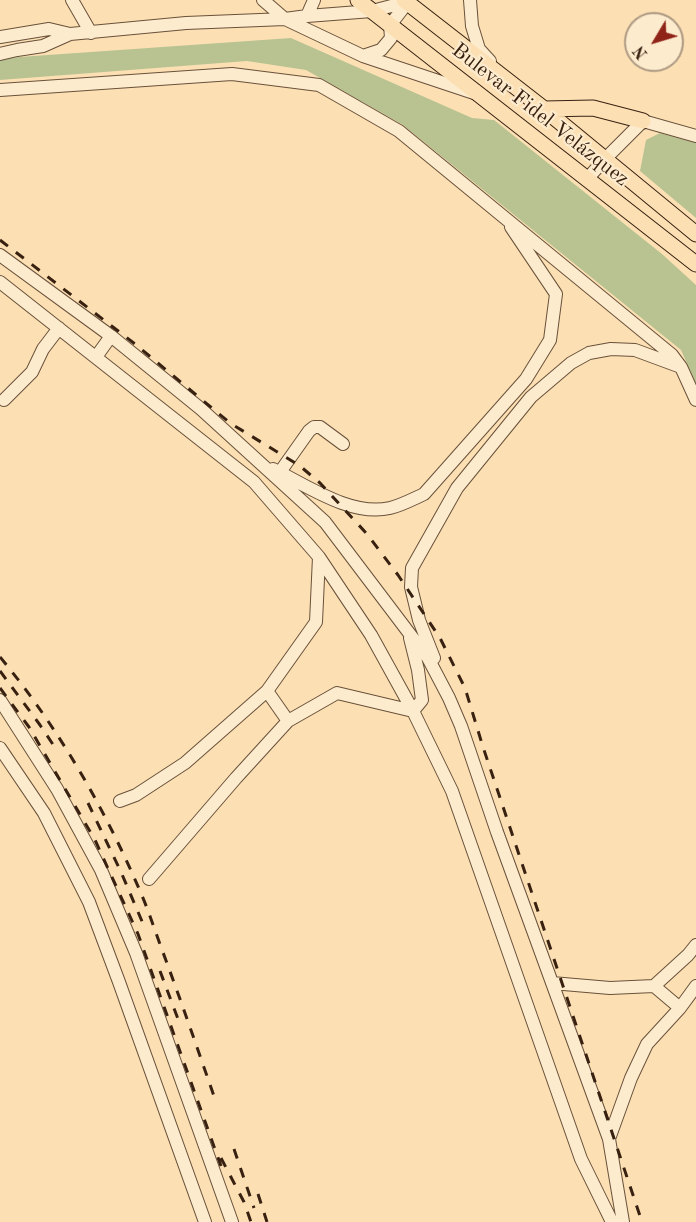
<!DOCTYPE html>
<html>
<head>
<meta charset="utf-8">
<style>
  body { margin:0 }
  #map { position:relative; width:696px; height:1222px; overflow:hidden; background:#fce0b4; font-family:"Old Standard TT",serif }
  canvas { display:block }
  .north { position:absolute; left:624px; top:12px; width:60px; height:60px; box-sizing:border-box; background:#fdebce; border:2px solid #ae9a82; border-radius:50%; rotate:232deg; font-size:16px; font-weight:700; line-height:24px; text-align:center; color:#382111 }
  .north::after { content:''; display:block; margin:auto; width:21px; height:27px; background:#8f2418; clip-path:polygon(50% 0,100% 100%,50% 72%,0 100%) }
</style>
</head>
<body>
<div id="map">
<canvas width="696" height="1222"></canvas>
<div class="north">N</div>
</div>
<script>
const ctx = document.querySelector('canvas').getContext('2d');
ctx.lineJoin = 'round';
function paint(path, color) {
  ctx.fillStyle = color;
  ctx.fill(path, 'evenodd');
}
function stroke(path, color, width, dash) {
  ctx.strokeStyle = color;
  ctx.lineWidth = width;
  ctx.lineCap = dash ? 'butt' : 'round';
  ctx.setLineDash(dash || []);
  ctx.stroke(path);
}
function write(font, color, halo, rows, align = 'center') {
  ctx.font = font + ' "Old Standard TT",serif';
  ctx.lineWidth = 4.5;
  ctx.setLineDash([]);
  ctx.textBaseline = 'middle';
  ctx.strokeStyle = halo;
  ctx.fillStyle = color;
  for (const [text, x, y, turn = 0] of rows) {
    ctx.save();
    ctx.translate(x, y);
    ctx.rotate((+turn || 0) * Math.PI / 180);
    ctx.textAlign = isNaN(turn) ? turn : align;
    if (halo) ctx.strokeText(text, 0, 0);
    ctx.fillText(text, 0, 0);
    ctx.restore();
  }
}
const green = new Path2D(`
  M 291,38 L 472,118 L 494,120 L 662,254 L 696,285 L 696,384 L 681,350 L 403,125 L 306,70 L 247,61 L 0,80 L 0,61 L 5,58 Z
  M 660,133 L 696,143 L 696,218 L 640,171 L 646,140 Z`);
const minor = new Path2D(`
  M 72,0 L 91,33
  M 263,0 L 285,19 L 363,56 L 474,93
  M 470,0 L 472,26 L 479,49 L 490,61
  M 307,16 L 314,0
  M 0,37 L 49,29 L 70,34 L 186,23 L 285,19 L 307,16 L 372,11 L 407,2
  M 0,54 L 17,50 L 43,46 L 70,34
  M 363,56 L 381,50 L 391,38 L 390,25 L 408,2
  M 0,90 L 232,74 L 319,85 L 399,131 L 672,355 L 681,367 L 696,400
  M 588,178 L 605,159 L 643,121 L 696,136
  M 0,255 L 111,336 L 201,409 L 325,522 L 428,658 L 449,698 L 461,726 L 497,832 L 609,1139 L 623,1222
  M 0,282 L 254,482 L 319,557 L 371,635 L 413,711 L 452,791 L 581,1159 L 612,1222
  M 96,357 L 111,336
  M 4,400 L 32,372 L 43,349 L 59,328
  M 273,469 C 306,485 351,517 390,508 C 402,505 413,499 424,494 L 526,379 L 550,340 L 556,294 L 511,227
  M 280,472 L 309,431 L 314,427 L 320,427 L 343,444
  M 434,658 L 419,620 L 411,587 L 412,568 L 457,488 L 531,397 L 571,363 L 589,353 L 611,349 L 635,350 L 681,367
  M 267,691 L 288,721
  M 0,700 L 57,789 L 101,870 L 136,953 L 232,1222
  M 0,748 L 44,813 L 89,902 L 119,982 L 205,1222
  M 120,801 L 136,795 L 185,763 L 267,691 L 316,622 L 319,557
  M 149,879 L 236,778 L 288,721 L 337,693 L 413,711 L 422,700 L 418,670 L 410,638
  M 552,983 L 610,988 L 654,986 L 688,955 L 696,945
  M 654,986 L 680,1008
  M 609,1139 L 631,1078 L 647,1044 L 680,1008 L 696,986`);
const major = new Path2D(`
  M 358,0 L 696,264
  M 404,0 L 544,109 L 696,234
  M 544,109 L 593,108 L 643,121`);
const rail = new Path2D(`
  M 0,240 L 135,344 L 230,423 L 300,466 L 320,483 L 367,534 L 398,575 L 440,638 L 465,688 L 483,747 L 642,1222
  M 0,657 C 58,727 104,807 140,891 C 148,909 154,928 161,947 C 180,998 198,1050 216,1102
  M 0,671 L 40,725 L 56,749
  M 0,688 L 29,727 L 95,840 L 138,934 L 221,1166
  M 88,803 L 121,872 L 144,926
  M 160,971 L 178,1019
  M 234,1149 L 254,1208
  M 221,1158 L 244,1202 L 251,1222
  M 258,1194 L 267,1222`);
const streetNames = [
  ["Bulevar Fidel Velázquez",540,115,38]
];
paint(green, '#b9c391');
stroke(minor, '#69513a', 14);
stroke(major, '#382111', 17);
stroke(minor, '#fdebce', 12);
stroke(major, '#fce0b4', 15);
stroke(rail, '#382111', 3, [10, 10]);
write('21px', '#382111', '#fdebce', streetNames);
</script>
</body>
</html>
